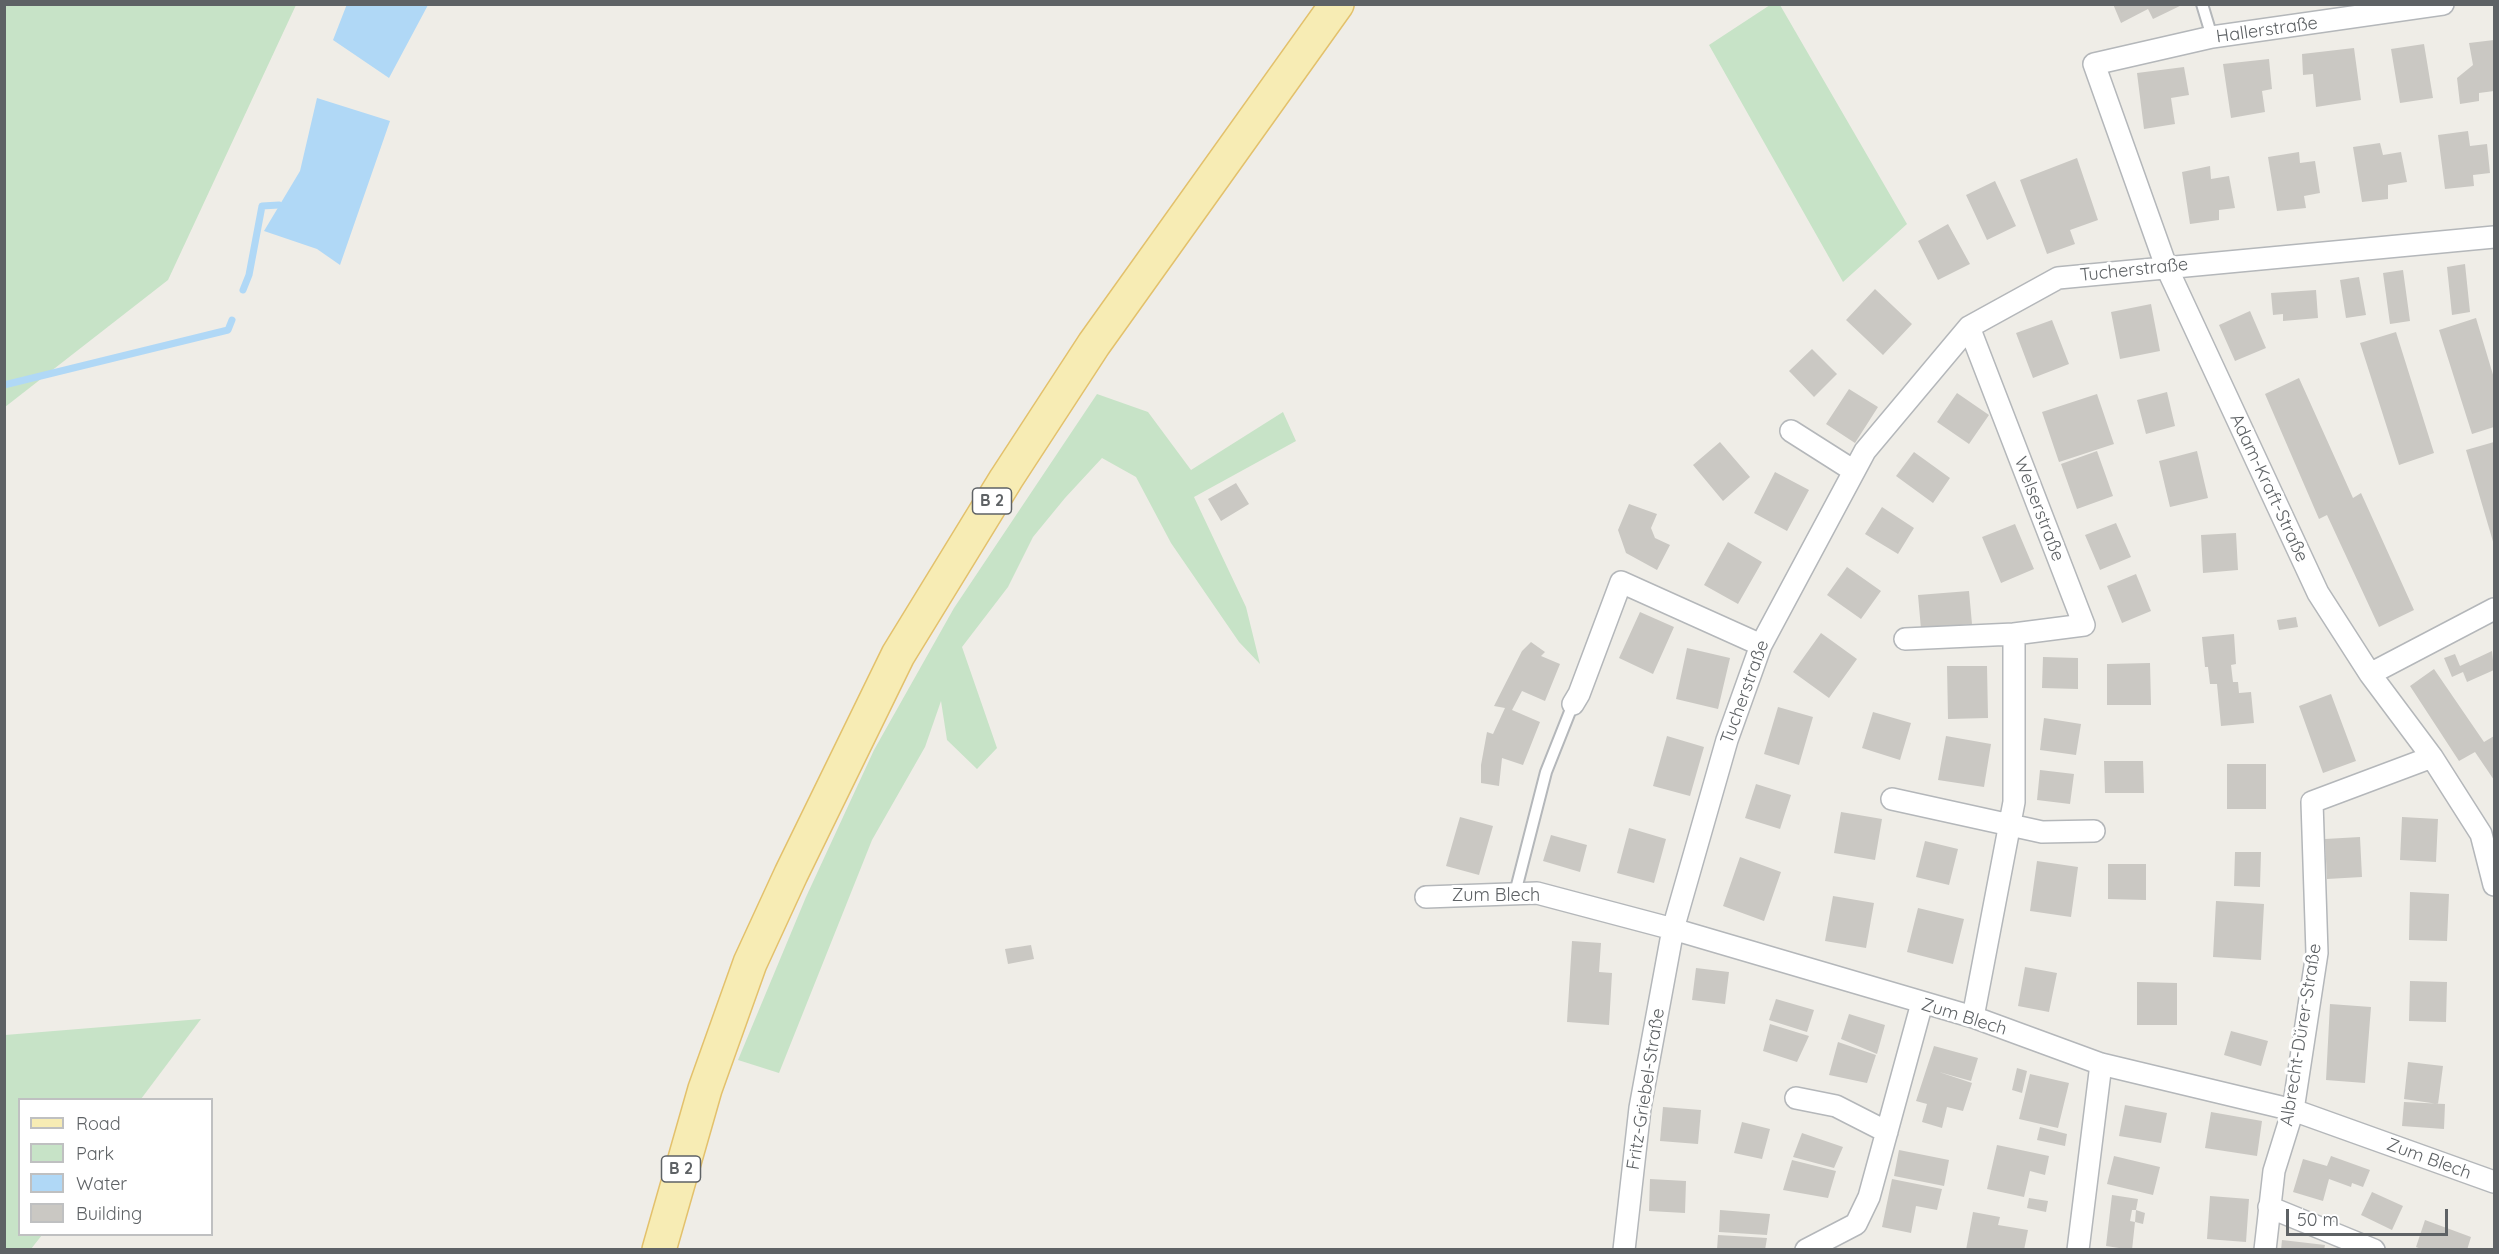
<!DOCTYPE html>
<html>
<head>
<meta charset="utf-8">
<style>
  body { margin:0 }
  #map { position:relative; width:2499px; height:1254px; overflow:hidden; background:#efede7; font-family:Quicksand,sans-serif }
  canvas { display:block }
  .frame { position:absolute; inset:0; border:6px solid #5e6265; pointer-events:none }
  .legend { position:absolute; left:18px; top:1098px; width:195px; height:138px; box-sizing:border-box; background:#fff; border:2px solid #bfc0c1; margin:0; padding:8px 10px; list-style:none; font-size:18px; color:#5e6265 }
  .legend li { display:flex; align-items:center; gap:12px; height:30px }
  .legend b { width:30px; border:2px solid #bfc0c1 }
  .scale { position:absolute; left:2286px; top:1209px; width:162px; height:27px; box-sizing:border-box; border:3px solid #5e6265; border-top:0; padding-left:8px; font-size:18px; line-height:21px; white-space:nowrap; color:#5e6265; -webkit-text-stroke:4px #fff; paint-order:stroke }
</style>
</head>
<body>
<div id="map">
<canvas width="2499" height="1254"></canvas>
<div class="frame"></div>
<ul class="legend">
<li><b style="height:8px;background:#f7ecb4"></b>Road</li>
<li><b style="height:16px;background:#c7e3c7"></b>Park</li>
<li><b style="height:16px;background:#b0d8f6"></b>Water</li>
<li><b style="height:16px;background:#cac8c3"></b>Building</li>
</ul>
<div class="scale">50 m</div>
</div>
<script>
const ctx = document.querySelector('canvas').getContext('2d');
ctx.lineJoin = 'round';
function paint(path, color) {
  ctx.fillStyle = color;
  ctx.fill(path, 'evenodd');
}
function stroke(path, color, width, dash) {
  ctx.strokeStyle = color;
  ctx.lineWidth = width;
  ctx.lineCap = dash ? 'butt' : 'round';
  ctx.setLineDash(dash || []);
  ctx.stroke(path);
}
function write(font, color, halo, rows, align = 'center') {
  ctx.font = font + ' Quicksand,sans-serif';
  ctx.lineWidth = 6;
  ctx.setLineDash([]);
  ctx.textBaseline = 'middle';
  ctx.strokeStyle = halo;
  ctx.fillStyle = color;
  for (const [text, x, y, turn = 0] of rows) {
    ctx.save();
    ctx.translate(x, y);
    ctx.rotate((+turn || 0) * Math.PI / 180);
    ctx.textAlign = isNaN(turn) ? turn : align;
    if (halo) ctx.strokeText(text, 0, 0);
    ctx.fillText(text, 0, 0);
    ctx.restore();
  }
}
const green = new Path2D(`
  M 5,4 L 296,5 L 168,280 L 5,407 Z
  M 1770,5 L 1780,5 L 1907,224 L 1843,282 L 1709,45 Z
  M 1097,394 L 1148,412 L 1191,470 L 1283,412 L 1296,441 L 1194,497 L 1246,607 L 1260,664 L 1239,642 L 1171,543 L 1136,477 L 1102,458 L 1065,498 L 1033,537 L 1008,587 L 962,647 L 997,748 L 977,769 L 947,740 L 941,701 L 925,747 L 872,840 L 779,1073 L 738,1060 L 806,897 L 874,750 L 954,608 Z
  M 201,1019 L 141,1099 L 20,1100 L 20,1234 L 42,1235 L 31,1249 L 5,1249 L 5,1035 Z`);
const water = new Path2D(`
  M 347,4 L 428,5 L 389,78 L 333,40 Z
  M 317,98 L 390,121 L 340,265 L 317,249 L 264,231 L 300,171 Z`);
const stream = new Path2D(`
  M 243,290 L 249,275 L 262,206 L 279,205
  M 4,385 L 228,330 L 232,320`);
const building = new Path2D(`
  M 2113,4 L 2184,4 L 2153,19 L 2148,9 L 2121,23 Z
  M 2494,40 L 2494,91 L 2479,93 L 2479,101 L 2460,104 L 2457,78 L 2473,65 L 2469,43 Z
  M 2424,44 L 2433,98 L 2400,103 L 2391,49 Z
  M 2354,48 L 2361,100 L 2316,107 L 2313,74 L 2303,75 L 2302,54 Z
  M 2269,59 L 2272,89 L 2262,91 L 2265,112 L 2231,118 L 2223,64 Z
  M 2184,67 L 2189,95 L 2171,98 L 2175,124 L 2144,129 L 2137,73 Z
  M 2468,131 L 2470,146 L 2487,144 L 2490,173 L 2473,175 L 2474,186 L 2445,189 L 2438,135 Z
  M 2380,143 L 2383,155 L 2401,152 L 2407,182 L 2388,185 L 2388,199 L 2362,202 L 2353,147 Z
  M 2299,152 L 2300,163 L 2315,161 L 2320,193 L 2304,196 L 2306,208 L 2277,211 L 2268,157 Z
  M 2077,158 L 2098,220 L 2070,230 L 2075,244 L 2047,254 L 2020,180 Z
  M 2210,166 L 2211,179 L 2229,176 L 2235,208 L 2219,210 L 2219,220 L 2190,224 L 2182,172 Z
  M 1995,181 L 2016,226 L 1987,240 L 1966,195 Z
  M 1948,224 L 1970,264 L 1938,280 L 1918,241 Z
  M 2465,264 L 2470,312 L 2452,315 L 2447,267 Z
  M 2403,270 L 2410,321 L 2390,324 L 2383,273 Z
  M 2359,277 L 2366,315 L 2346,318 L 2340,280 Z
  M 1875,289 L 1912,324 L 1883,355 L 1846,320 Z
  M 2316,290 L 2318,318 L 2283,321 L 2283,314 L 2273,315 L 2271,293 Z
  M 2151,304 L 2160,351 L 2120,359 L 2111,312 Z
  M 2250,311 L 2266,348 L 2235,361 L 2219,325 Z
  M 2476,318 L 2494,378 L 2494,427 L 2472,434 L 2439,330 Z
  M 2052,320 L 2069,364 L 2033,378 L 2016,333 Z
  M 2396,332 L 2434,453 L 2399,465 L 2360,343 Z
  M 1812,349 L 1837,374 L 1814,397 L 1789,371 Z
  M 2299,378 L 2353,498 L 2361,493 L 2414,610 L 2379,627 L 2327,515 L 2319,519 L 2265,394 Z
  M 1849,389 L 1878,407 L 1855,443 L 1826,424 Z
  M 2167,392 L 2175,426 L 2146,434 L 2137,400 Z
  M 1957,393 L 1989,415 L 1969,444 L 1937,422 Z
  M 2097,394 L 2114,444 L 2059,462 L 2042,412 Z
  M 1720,442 L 1750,477 L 1723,501 L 1693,465 Z
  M 2494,442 L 2494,545 L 2466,450 Z
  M 2097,451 L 2113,496 L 2077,509 L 2061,464 Z
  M 2197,451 L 2208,498 L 2170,507 L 2159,461 Z
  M 1914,452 L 1950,478 L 1933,503 L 1896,476 Z
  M 1775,472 L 1809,490 L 1787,531 L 1754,513 Z
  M 1236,483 L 1249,504 L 1221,521 L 1208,499 Z
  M 1629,504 L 1657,514 L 1651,528 L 1655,538 L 1670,545 L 1657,570 L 1626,553 L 1618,530 Z
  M 1882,507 L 1914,528 L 1898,554 L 1865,534 Z
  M 2116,523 L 2131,557 L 2100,570 L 2085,535 Z
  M 2015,524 L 2034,569 L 2001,583 L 1982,537 Z
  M 2236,533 L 2238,570 L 2203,573 L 2201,535 Z
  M 1728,542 L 1762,562 L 1738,604 L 1704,585 Z
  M 1847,567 L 1881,591 L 1861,619 L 1827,595 Z
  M 2136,574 L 2151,611 L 2122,623 L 2107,586 Z
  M 1969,591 L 1972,624 L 1921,629 L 1918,595 Z
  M 1640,612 L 1674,627 L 1653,674 L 1619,658 Z
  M 2296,617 L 2298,627 L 2279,630 L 2277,620 Z
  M 1821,633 L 1857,659 L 1829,698 L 1793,672 Z
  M 2234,634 L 2236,664 L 2231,665 L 2233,682 L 2238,682 L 2239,693 L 2251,692 L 2254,723 L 2221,726 L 2217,684 L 2210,684 L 2208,667 L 2205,667 L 2202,637 Z
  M 1531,642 L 1545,652 L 1541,656 L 1560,664 L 1545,701 L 1522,691 L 1512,710 L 1540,722 L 1523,765 L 1502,758 L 1499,786 L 1481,783 L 1481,765 L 1487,732 L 1493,734 L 1505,708 L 1494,706 L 1522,651 Z
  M 1687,648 L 1730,658 L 1718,709 L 1676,699 Z
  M 2492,651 L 2494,670 L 2467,682 L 2463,672 L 2452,677 L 2444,658 L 2455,654 L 2460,666 Z
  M 2043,657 L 2078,658 L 2078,689 L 2042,688 Z
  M 2150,663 L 2151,705 L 2107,705 L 2107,664 Z
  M 1947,666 L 1987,666 L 1988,718 L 1948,719 Z
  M 2434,669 L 2484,742 L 2494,736 L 2494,780 L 2475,752 L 2459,761 L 2410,686 Z
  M 2331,694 L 2356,761 L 2323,773 L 2299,706 Z
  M 1778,707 L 1813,717 L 1799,765 L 1764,754 Z
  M 1873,712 L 1911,723 L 1900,760 L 1862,748 Z
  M 2044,718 L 2081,724 L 2076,755 L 2040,750 Z
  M 1667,736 L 1704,747 L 1690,796 L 1653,786 Z
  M 1946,736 L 1991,744 L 1984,787 L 1938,780 Z
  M 2104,761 L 2143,761 L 2144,793 L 2105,793 Z
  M 2227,764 L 2266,764 L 2266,809 L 2227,809 Z
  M 2040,770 L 2074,774 L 2070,804 L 2037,800 Z
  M 1756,784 L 1791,795 L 1780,829 L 1745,818 Z
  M 1841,812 L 1882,819 L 1875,860 L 1834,853 Z
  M 1460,817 L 1493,826 L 1479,875 L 1446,866 Z
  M 2402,817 L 2438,819 L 2436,862 L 2400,860 Z
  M 1629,828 L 1666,839 L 1654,883 L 1617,873 Z
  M 1551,835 L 1587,845 L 1580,872 L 1543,861 Z
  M 2360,837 L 2362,877 L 2327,879 L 2325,839 Z
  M 1925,841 L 1958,849 L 1949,885 L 1916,877 Z
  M 2235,852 L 2261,852 L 2260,887 L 2234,886 Z
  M 1740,857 L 1781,872 L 1764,921 L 1723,906 Z
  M 2037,861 L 2078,867 L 2071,917 L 2030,911 Z
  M 2108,864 L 2146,864 L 2146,900 L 2108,899 Z
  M 2410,892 L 2449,894 L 2447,941 L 2409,940 Z
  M 1833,896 L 1874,903 L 1866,948 L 1825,941 Z
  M 2216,901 L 2264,904 L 2261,960 L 2213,957 Z
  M 1918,908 L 1964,919 L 1953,964 L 1907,952 Z
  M 1572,941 L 1601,943 L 1599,972 L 1612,973 L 1609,1025 L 1567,1022 Z
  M 1031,945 L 1034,959 L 1008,964 L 1005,949 Z
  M 2025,967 L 2057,973 L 2049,1012 L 2018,1006 Z
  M 1696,968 L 1729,972 L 1725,1004 L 1692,1000 Z
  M 2410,981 L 2447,982 L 2446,1022 L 2409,1021 Z
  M 2137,982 L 2177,983 L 2177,1025 L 2137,1025 Z
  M 1776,999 L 1814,1010 L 1807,1032 L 1769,1020 Z
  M 2330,1004 L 2371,1007 L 2365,1083 L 2326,1080 Z
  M 1849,1014 L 1885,1025 L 1877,1054 L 1841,1039 Z
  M 1770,1024 L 1809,1036 L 1797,1062 L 1763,1051 Z
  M 2231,1031 L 2268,1041 L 2261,1066 L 2224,1055 Z
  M 1838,1042 L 1876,1055 L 1867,1083 L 1829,1075 Z
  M 1934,1046 L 1978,1058 L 1971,1081 L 1939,1072 L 1972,1083 L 1963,1111 L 1947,1107 L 1942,1128 L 1922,1122 L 1927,1104 L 1916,1101 Z
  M 2408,1062 L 2443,1066 L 2438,1104 L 2404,1099 Z
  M 2017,1068 L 2027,1071 L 2022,1093 L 2012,1090 Z
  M 2030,1074 L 2069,1083 L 2058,1128 L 2019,1119 Z
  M 2404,1102 L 2445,1104 L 2444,1129 L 2402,1126 Z
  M 2125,1105 L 2167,1113 L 2161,1143 L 2119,1136 Z
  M 1663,1107 L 1701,1110 L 1698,1144 L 1660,1141 Z
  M 2211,1112 L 2262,1121 L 2257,1156 L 2205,1148 Z
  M 1742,1122 L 1770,1129 L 1762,1159 L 1734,1153 Z
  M 2040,1127 L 2067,1134 L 2065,1146 L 2037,1140 Z
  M 1802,1133 L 1843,1147 L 1834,1168 L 1793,1157 Z
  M 1997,1145 L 2049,1156 L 2045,1175 L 2030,1171 L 2024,1197 L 1987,1189 Z
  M 1899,1150 L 1949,1160 L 1944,1186 L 1894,1176 Z
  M 2114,1156 L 2160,1167 L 2153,1195 L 2107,1184 Z
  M 2331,1156 L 2370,1170 L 2363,1187 L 2352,1183 L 2351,1187 L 2329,1179 L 2323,1201 L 2293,1192 L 2303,1159 L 2327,1166 Z
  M 1792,1160 L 1836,1171 L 1828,1198 L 1783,1190 Z
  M 1650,1179 L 1686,1181 L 1685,1213 L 1649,1211 Z
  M 1892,1179 L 1942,1189 L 1937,1210 L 1916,1206 L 1911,1233 L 1882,1227 Z
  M 2372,1192 L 2403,1206 L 2392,1230 L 2361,1215 Z
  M 2112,1195 L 2138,1199 L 2136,1210 L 2132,1210 L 2130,1221 L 2135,1222 L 2132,1250 L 2106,1246 Z
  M 2210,1196 L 2249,1199 L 2246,1242 L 2207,1239 Z
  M 2029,1198 L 2048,1201 L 2046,1212 L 2027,1208 Z
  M 1720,1210 L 1770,1214 L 1767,1235 L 1719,1232 Z
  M 2136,1210 L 2145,1213 L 2143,1224 L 2135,1222 Z
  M 1973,1212 L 2000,1217 L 1998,1225 L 2028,1230 L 2024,1250 L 1966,1250 Z
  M 2425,1220 L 2471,1237 L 2467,1250 L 2424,1250 L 2416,1247 Z
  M 1718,1235 L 1767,1238 L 1765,1250 L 1717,1250 Z
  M 2282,1240 L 2325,1245 L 2324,1250 L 2281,1250 Z`);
const lane = new Path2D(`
  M 2202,4 L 2212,37
  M 1515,893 L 1546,772 L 1573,704`);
const street = new Path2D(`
  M 2443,4 L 2212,37 L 2094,64 L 2166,266 L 2318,593 L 2370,674 L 2432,757 L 2481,834 L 2494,885
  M 1969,327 L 2084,625 L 2014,634 L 2014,802 L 1973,1017
  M 1791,431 L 1854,471
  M 1905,639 L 2014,634
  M 2370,674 L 2494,609
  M 1573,704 L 1579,694 L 1621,582 L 1761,645
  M 1892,799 L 2042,832 L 2094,831
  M 1426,897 L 1537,893 L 1673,929 L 1973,1017 L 2101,1064 L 2293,1110 L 2494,1182
  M 1796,1098 L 1836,1106 L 1887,1132
  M 2269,1207 L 2374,1250
  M 1624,1250 L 1640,1108 L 1673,929 L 1727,740 L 1761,645 L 1865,451 L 1969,327 L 2058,278 L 2494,237
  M 1806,1250 L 1856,1224 L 1869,1197 L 1922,1003
  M 2078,1250 L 2101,1064
  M 2265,1250 L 2274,1171 L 2293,1110 L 2317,953 L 2312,802 L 2432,757`);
const primary = new Path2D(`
  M 659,1250 L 705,1089 L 750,963 L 791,874 L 898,655 L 1006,479 L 1094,344 L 1337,4`);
const shields = [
  [992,501,39],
  [681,1169,39]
];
const shieldNames = [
  ["B 2",992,501],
  ["B 2",681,1169]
];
const streetNames = [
  ["Hallerstraße",2267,30,-8],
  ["Tucherstraße",2134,270,-6],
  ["Adam-Kraft-Straße",2269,488,65],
  ["Welserstraße",2039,509,69],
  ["Tucherstraße",1745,692,-70],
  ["Zum Blech",1496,896],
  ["Zum Blech",1964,1017,17],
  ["Albrecht-Dürer-Straße",2301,1035,-81],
  ["Fritz-Griebel-Straße",1646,1089,-81],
  ["Zum Blech",2429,1159,20]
];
paint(green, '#c7e3c7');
paint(water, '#b0d8f6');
stroke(stream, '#b0d8f6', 7);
paint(building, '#cac8c3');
stroke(lane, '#b4b7ba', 14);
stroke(street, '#b4b7ba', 24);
stroke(primary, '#e3c16c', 36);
stroke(lane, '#fff', 10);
stroke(street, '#fff', 21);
stroke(primary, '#f7ecb4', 33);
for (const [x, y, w] of shields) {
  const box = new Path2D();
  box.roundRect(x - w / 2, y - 13, w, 26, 4.5);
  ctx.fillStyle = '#fff';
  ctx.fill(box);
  stroke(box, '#5e6265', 1.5);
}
write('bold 16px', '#5e6265', null, shieldNames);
write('18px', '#5e6265', '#fff', streetNames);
</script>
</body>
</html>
